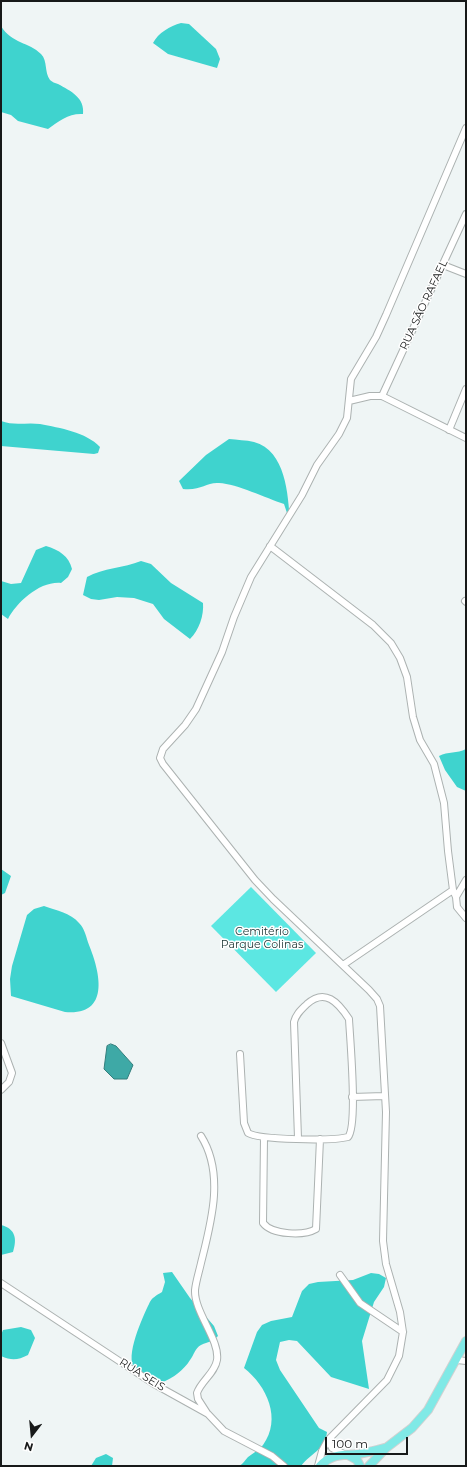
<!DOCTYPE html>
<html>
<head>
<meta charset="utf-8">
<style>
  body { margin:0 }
  #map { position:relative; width:467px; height:1467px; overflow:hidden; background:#eff5f5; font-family:Montserrat,sans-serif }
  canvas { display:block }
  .frame { position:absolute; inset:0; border:2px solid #171919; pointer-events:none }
  .north { position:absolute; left:12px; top:1415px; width:40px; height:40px; -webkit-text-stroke:3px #fff; paint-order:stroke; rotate:196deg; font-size:11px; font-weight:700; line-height:16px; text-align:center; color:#171919 }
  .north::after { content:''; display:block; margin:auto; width:14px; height:18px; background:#171919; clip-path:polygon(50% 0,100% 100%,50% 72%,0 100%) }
  .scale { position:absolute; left:325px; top:1437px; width:83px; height:18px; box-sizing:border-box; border:2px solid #171919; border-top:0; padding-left:5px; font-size:12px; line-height:14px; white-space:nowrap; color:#171919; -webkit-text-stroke:3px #fff; paint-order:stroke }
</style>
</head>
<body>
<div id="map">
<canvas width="467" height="1467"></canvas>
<div class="frame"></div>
<div class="north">N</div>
<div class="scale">100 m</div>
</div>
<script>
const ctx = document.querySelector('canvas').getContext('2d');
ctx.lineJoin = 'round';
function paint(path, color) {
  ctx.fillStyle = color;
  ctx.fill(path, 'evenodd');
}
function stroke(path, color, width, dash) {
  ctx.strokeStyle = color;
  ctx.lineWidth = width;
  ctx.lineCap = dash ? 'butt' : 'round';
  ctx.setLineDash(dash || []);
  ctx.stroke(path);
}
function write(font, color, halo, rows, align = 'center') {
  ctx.font = font + ' Montserrat,sans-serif';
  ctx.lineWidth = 3;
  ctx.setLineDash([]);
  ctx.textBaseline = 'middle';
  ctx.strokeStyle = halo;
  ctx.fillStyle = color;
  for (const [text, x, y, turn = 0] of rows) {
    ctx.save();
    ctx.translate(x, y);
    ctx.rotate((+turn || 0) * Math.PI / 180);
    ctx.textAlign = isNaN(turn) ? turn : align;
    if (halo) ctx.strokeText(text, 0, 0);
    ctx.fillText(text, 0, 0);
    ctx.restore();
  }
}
const green = new Path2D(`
  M 251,887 L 316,953 L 276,992 L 211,926 Z`);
const forest = new Path2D(`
  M 181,23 L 189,24 L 216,49 L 220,59 L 217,68 L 168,54 L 153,43 C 158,33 170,26 181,23 Z
  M 1,26 C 12,44 29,42 41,54 C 48,61 44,72 50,80 C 52,82 55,83 58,84 C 71,91 85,98 83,114 C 69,113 59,121 48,129 L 18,121 L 11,115 L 1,112 Z
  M 1,421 C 14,426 27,422 40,424 C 60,428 86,432 100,447 L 98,453 L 94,454 L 1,446 Z
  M 229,439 C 237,440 246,440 254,442 C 286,451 288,494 290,522 L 284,504 C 266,498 237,484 219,483 C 206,482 201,491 183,489 L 179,481 L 206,455 Z
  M 46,546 C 59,550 69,556 72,569 L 68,577 L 61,583 C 40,581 17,602 8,619 L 1,614 L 1,581 L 11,584 L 21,583 L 36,550 Z
  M 141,561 L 151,564 L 171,583 L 203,603 C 204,616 199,630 190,639 L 164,619 L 153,604 L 134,598 L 117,597 L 99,600 L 91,599 L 83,595 L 87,577 C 103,568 124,568 141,561 Z
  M 466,749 L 466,791 L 457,787 L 445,770 L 439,756 C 448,751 457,754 466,749 Z
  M 1,869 L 11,876 L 5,893 L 1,895 Z
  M 44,906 C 55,910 71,913 79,923 C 85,929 86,937 89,945 C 100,972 111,1016 65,1012 L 11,996 L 10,979 L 12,966 L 27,915 L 34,909 Z
  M 1,1225 C 16,1229 17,1239 13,1252 L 1,1255 Z
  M 172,1272 L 190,1298 L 214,1326 L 218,1336 C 211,1343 209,1341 201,1345 C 195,1348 194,1355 190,1360 C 184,1370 173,1378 163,1382 C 155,1378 141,1374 135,1368 C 124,1358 143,1316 149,1304 C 151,1298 157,1295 162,1292 L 165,1282 L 163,1273 Z
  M 371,1273 L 379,1274 L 386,1278 L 384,1287 L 374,1302 L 362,1341 L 369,1389 L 331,1377 L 297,1341 L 289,1340 L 280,1342 L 276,1360 L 280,1370 L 319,1428 L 327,1432 C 325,1450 311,1453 301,1466 L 239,1466 C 243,1464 245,1460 248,1457 C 253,1453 259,1450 263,1445 C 282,1419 267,1386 244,1368 L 257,1332 L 262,1325 L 271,1321 L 292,1317 L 302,1291 L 309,1284 L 318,1282 L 353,1280 Z
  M 21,1327 L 31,1330 L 35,1338 L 28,1355 C 18,1360 12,1361 1,1356 L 1,1335 L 3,1330 Z
  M 106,1454 L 113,1458 L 112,1466 L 91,1466 L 96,1458 Z`);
const water = new Path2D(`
  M 111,1044 L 116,1046 L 133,1065 L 127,1079 L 114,1079 L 104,1069 L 107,1046 Z`);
const minor = new Path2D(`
  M 443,265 L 466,274
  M 382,396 L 466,214
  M 349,401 L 370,396 L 382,396 L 466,438
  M 449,430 L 466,389
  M 270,546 L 373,625 L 391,643 L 400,658 L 407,677 L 413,717 L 420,740 L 434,764 L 444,803 L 448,851 L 453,890 L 456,897 L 466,880
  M 465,601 L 466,602
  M 456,897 L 457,907 L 466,918
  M 343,965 L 453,890
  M 1,1043 L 12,1073 L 9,1082 L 1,1090
  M 240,1054 L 244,1123 L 248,1133 C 259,1140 333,1141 348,1137 C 358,1126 350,1039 349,1019 C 338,1002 325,988 307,1004 C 301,1010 296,1014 294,1022 L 298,1138
  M 352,1097 L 384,1096
  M 201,1136 C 225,1174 211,1223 201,1263 C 199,1272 196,1281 195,1290 C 194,1312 220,1340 217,1360 C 215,1373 201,1381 197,1393 L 198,1399 L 207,1413
  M 264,1138 L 263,1223 C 272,1235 304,1236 316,1229 L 320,1139
  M 340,1275 L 360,1303 L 403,1332
  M 1,1283 L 154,1384 L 208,1414 L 224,1431 L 272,1456 L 284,1466
  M 457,1360 L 466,1361
  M 328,1440 L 332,1448 L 344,1454
  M 318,1466 L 322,1451 L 328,1440 L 387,1380 L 399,1356 L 403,1332 L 400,1312 L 386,1264 L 383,1241 L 386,1112 L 380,1006 L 377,999 L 369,990 L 273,899 L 255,880 L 163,764 L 160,758 L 163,749 L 185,725 L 196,709 L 222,652 L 234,617 L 251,577 L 302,495 L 317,465 L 339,434 L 347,418 L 351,379 L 376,337 L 386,315 L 466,128`);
const major = new Path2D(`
  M 348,1455 L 357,1460 L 360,1466
  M 320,1466 C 332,1453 342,1456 358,1454 C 367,1453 376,1450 385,1448
  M 369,1466 L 386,1448 L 412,1428 L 428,1410 L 466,1341`);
const streetNames = [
  ["RUA SÃO RAFAEL",424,305,-65],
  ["RUA SEIS",142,1375,32]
];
const parkNames = [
  ["Cemitério",262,932],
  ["Parque Colinas",262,945]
];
paint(green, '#5ce7e2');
paint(forest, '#3fd3ce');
paint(water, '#3ea9a6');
stroke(water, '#327e7c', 1);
stroke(minor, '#acb2b1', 8);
stroke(major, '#d1d1d1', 10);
stroke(minor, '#fff', 6);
stroke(major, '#80e9e6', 8);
write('11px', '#171919', '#fff', streetNames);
write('11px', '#233b3a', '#fff', parkNames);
</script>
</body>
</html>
